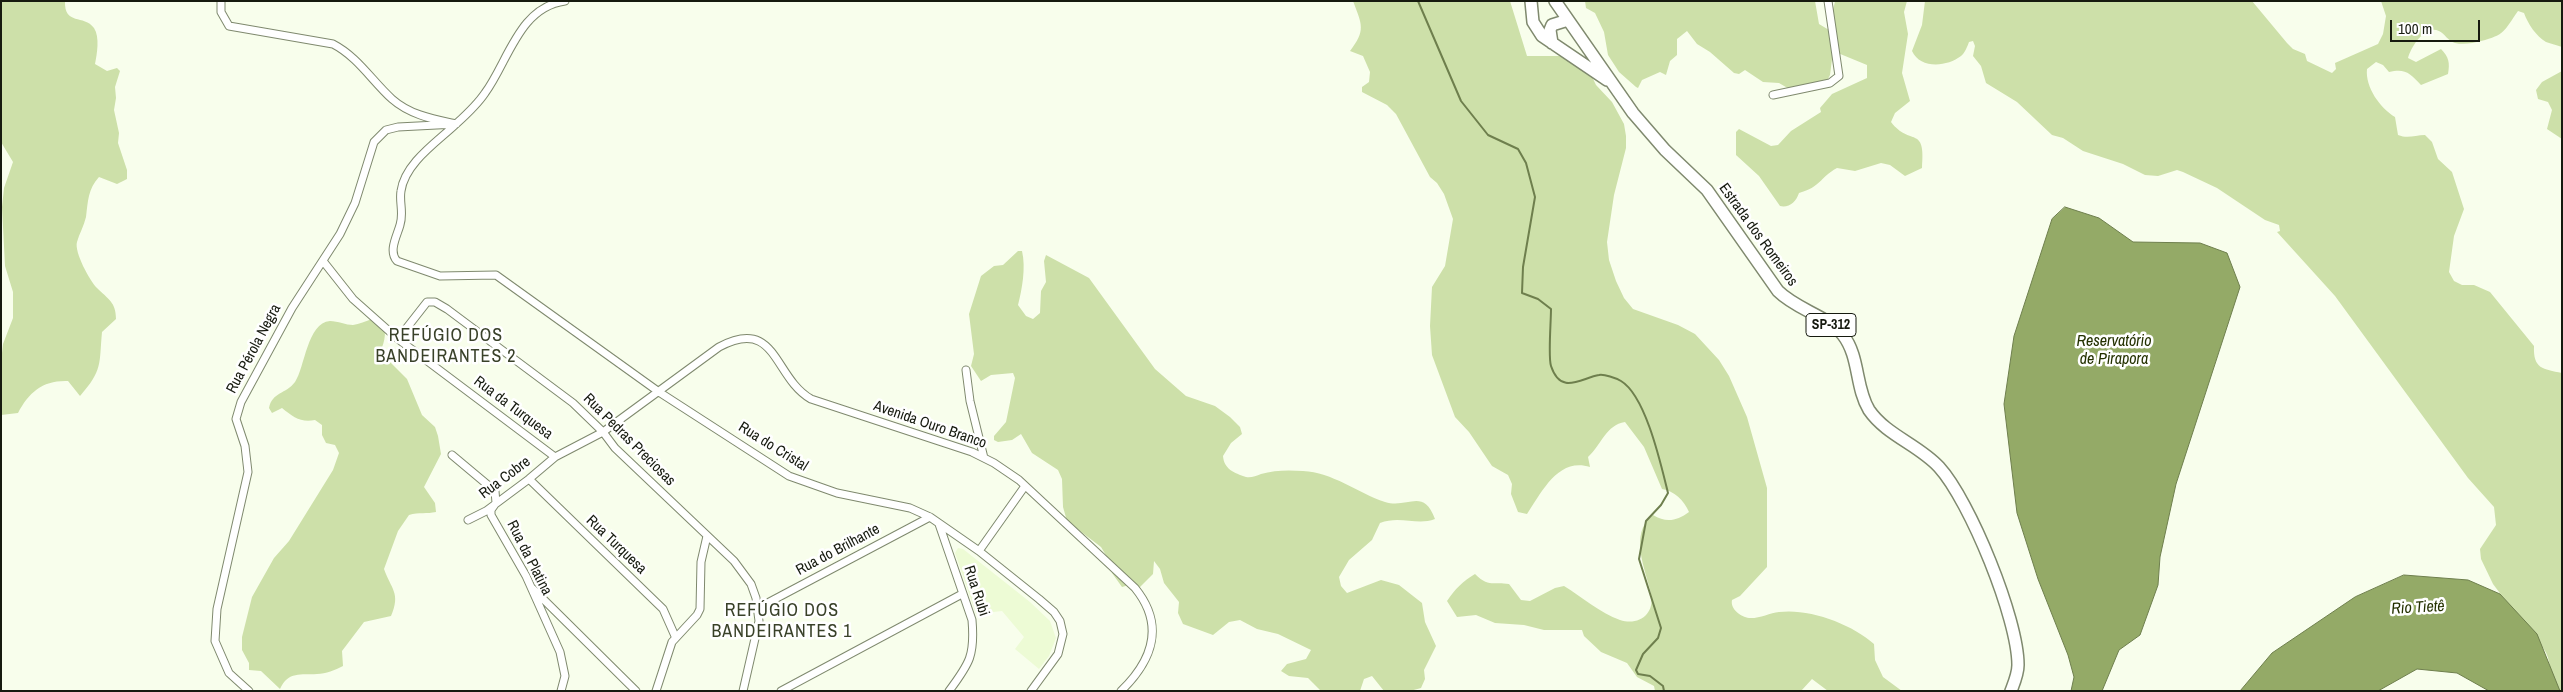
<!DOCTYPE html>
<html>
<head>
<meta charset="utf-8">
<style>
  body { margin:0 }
  #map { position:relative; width:2563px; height:692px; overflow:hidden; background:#f8feec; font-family:"Archivo Narrow",sans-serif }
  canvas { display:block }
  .frame { position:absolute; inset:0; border:2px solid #161a0f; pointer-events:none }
  .scale { position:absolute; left:2390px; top:20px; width:90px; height:22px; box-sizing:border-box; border:2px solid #161a0f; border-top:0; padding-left:6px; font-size:15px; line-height:18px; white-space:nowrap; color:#161a0f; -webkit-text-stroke:4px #fff; paint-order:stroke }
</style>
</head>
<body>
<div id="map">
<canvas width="2563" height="692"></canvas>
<div class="frame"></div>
<div class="scale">100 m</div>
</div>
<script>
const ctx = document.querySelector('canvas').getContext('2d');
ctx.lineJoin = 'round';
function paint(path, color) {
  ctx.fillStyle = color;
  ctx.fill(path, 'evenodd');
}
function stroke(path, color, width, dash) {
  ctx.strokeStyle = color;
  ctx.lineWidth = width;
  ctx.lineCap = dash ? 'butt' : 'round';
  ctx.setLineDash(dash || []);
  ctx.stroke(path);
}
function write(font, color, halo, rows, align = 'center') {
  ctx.font = font + ' "Archivo Narrow",sans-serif';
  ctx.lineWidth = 5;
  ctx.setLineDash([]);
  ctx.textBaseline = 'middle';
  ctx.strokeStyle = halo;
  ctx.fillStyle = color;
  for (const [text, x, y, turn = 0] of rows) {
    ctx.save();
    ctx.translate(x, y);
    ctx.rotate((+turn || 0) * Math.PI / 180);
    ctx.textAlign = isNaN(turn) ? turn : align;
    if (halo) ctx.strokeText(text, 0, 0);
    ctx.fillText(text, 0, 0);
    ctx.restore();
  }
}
const built = new Path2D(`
  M 958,548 L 963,549 L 1030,602 L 1050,621 L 1056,638 L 1049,656 L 1039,669 L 1015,649 L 1024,637 L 1002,611 L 976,614 L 955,553 Z`);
const green = new Path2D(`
  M 1,1 L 65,1 C 64,26 84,14 94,28 C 100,37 97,54 95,64 L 107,71 L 117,68 L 120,71 L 115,87 L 116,98 L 114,110 L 119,133 L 118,143 L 127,170 L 127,179 L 117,184 L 99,177 C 88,189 88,201 86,217 C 84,226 79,234 77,242 C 74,252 90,281 97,288 C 108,299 116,302 116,319 L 102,332 C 99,364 103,370 80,396 L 68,381 C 43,380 29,392 18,413 L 1,415 L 1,362 L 3,344 L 13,318 L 13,292 L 5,266 L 2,207 L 4,188 L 13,162 L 1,142 Z
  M 1353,1 L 1510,1 L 1527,56 L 1564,56 L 1586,64 L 1596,85 L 1612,102 L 1624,124 L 1626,136 L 1626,148 L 1614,195 L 1607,242 L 1609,260 L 1616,281 L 1624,298 L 1633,309 L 1678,325 L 1695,334 L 1719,360 L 1729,376 L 1747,417 L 1767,488 L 1767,567 L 1740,596 L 1732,600 C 1730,609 1741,617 1749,618 C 1758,619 1770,613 1779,612 C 1809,608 1852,624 1874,644 L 1875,660 L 1883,677 L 1902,691 L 1828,691 L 1812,679 L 1801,691 L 1655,691 L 1654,686 L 1637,677 L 1627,663 L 1601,652 L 1584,636 L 1582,630 L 1544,630 L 1524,625 L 1495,623 L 1476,615 L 1457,617 L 1447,601 C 1455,589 1463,581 1475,574 C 1489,588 1493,581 1509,584 L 1521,600 L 1530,601 L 1555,588 L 1564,586 C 1582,597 1600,613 1620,620 C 1639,626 1655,614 1651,594 C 1646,570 1628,534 1653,515 C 1666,523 1677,521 1689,512 C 1684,500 1674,491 1662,489 L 1644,447 L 1625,422 C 1606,425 1602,444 1588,457 L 1590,467 C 1558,457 1542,492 1527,514 L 1518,512 L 1511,494 L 1512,484 L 1508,475 L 1492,466 L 1469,432 L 1455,417 L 1432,355 L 1430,326 L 1432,287 L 1445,266 L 1453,219 L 1444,194 L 1437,183 L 1430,177 L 1396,114 L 1387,105 L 1362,92 L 1362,87 L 1369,82 L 1370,72 L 1363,56 L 1350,51 C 1366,30 1362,25 1353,1 Z
  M 1585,1 L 1815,1 L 1819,24 L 1829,30 L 1835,1 L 1907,1 L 1904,12 L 1908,34 L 1902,73 L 1910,101 L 1895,113 L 1891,122 C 1910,147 1926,124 1922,168 L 1905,176 L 1890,165 L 1881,163 L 1855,171 L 1837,168 C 1819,178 1821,187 1799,193 C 1796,202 1789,208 1780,206 L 1759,176 L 1736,155 L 1736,132 L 1739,129 L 1771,146 L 1778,145 L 1791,131 L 1821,112 L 1820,108 L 1832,94 L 1867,78 L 1867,65 L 1833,51 L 1830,75 L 1826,83 L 1818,90 L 1800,92 L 1791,90 L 1779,83 L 1763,82 L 1745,70 L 1739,74 L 1734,73 L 1710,52 L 1697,44 L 1687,31 L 1677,39 L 1677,55 L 1670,61 L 1666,75 L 1660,72 L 1642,80 L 1638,88 L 1636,87 L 1619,72 L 1608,55 L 1604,32 L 1595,13 L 1586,8 Z
  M 1925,1 L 2252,1 L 2287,43 L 2293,49 L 2305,54 L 2307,61 L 2332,73 L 2336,69 L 2335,63 L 2378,44 L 2383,34 L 2386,16 L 2381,1 L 2562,1 L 2562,47 C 2557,45 2551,44 2546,42 C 2536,36 2528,24 2524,13 L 2518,11 C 2504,31 2505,35 2481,41 C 2473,43 2464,45 2455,43 C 2448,41 2445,34 2439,31 C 2425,24 2411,47 2408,58 L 2416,62 L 2441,49 C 2449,57 2450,63 2448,74 L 2421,85 C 2410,73 2405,68 2389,72 L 2383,65 L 2376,62 L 2367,69 C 2365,87 2380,108 2395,117 L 2398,135 C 2408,139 2415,135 2425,135 L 2432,142 L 2438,159 L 2452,172 L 2464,209 L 2454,236 L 2449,272 L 2454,281 L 2462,285 L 2474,285 L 2490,292 L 2534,346 C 2533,369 2543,369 2562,373 L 2562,691 L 2549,691 C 2550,669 2553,654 2535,640 L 2493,584 L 2481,559 L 2480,549 L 2496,525 L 2494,507 L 2468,478 L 2335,296 L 2277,232 L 2280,231 L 2279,225 L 2265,220 L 2217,188 L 2183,172 L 2177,170 L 2158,176 L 2145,175 L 2123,164 L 2083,151 L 2063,138 L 2052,135 L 2017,102 L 1986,83 L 1981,66 L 1973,56 L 1975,46 L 1973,41 L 1969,42 C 1967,47 1965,53 1961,56 C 1947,67 1920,69 1912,51 L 1922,25 Z
  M 2562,71 L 2562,139 L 2547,129 L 2552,110 L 2548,102 L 2538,99 L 2536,90 L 2542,82 Z
  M 1018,251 L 1022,251 C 1026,268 1022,289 1018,305 L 1026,316 L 1033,319 L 1040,313 L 1041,291 L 1046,282 L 1044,261 L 1046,255 L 1089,278 L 1155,369 L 1186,396 L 1215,406 L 1230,417 L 1240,427 L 1242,434 L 1231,443 L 1223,456 C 1224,469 1234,473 1246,477 C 1251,478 1256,476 1261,474 C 1274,470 1289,470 1303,471 C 1332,472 1358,493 1385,502 C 1408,509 1423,487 1435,519 C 1417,526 1400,515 1380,523 L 1372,540 L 1349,560 L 1339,577 L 1341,586 L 1347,593 L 1381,580 L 1399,585 L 1422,603 L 1425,622 L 1436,646 L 1424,670 L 1425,679 L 1421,688 L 1410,691 L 1384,691 L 1372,676 L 1364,679 L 1360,691 L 1321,691 L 1308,678 L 1289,676 L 1281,671 L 1287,664 L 1306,659 L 1311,650 L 1278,634 L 1257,629 L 1240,620 L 1229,622 L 1213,635 L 1183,624 L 1178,613 L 1179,602 L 1164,583 L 1160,569 L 1154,561 L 1153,574 L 1139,588 L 1129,585 L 1122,587 L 1112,573 L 1107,557 L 1101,547 L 1067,521 L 1063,507 L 1062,479 L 1058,470 L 1032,453 L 1021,434 L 1012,440 L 998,442 L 994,440 L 994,436 L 1006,422 L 1015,378 L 1013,373 L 991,375 L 981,381 L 971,366 L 974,354 L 969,314 L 981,276 L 994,266 L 1003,265 Z
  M 372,319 L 380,319 C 388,329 385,342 380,352 L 407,379 L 422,415 L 435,427 L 438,436 L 441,454 L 424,487 L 435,503 L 436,512 C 427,514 419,512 409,515 L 398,531 L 384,569 C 391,589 401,593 391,616 L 364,622 L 342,651 L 343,666 C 335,670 326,674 317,674 C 301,675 288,671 280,689 L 261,671 L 249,670 L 249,663 L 242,650 L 242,637 L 252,597 L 274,558 L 289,541 L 333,470 L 339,453 L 335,445 L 326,443 L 322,435 L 322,425 L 315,420 C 301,423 293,417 282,408 L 272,413 L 269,408 C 272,392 286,394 295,382 C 305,367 307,323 330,321 C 338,321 346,325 353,325 C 359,324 366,321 372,319 Z`);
const water = new Path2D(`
  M 2065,207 L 2099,218 L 2133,242 L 2200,243 L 2227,253 L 2240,287 L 2176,484 L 2160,557 L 2158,585 L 2140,635 L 2119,650 L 2102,691 L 2071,691 L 2074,677 L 2068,655 L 2038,579 L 2017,513 L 2004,404 L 2014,336 L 2052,219 Z
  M 2404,575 L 2468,580 L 2500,594 L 2537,634 L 2560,691 L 2489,691 L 2457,673 L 2417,669 L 2378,691 L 2240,691 L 2272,653 L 2355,597 Z`);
const stream = new Path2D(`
  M 1418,1 L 1461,101 L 1488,135 L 1518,149 L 1526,163 L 1535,197 L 1523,267 L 1522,293 L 1538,299 L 1551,309 C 1551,322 1548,357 1551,366 C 1561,396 1581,378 1599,375 C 1604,374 1616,378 1621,381 C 1646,396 1661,465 1668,493 L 1661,505 L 1646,521 L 1639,559 L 1661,628 L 1658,638 L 1643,654 L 1636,670 L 1638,674 L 1650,676 L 1663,686 L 1664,691`);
const street = new Path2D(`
  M 221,1 L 221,12 L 229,26 L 333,44 C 358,57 372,81 392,99 C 410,115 433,119 456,124 C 467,114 477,105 485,93 C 508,62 519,7 565,1
  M 1773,95 L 1830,83 L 1839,76 L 1828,1
  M 456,124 C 437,142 405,163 401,191 C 399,202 404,213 400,225 C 397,236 388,251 397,261 L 440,276 L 496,275 L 659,392 L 789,476 L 837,493 L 910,508 L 930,517 L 979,551 L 1039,599 L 1054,612 L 1060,621 L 1063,634 L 1058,654 L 1031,691
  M 323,261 L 353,299 L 398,339 L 555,457
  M 398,339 L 427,302 L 435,302 L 447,309 L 573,403 L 603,432 L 615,448 L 734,561 L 751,584 L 756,598 L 759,621 L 743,691
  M 966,370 L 970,401 L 984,458
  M 452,455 L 495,491 L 496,503 L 491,510 L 491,515 L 526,576 L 560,652 L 565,676 L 561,691
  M 529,479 L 663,609 L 675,636
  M 468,520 L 486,511 L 529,479 L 555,457 L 603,432 L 719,347 C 777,316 773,377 811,399 L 972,452 L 994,463 L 1019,480 L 1135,588 C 1165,625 1153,660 1121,691
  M 939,524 L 972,620 C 975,655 970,663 949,691
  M 979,551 L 1025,486
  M 533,589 L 636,691
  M 758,608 L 930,517
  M 249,691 L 229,673 L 215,641 L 217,609 L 248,472 L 245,446 L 236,419 L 241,402 L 292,308 L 340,234 L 355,203 L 374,142 L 386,130 L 398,127 L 456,124
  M 656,691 L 672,642 L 697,615 L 700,609 L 701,562 L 707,536
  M 781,691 L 962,594`);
const primary = new Path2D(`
  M 1531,1 L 1533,22 L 1542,36 L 1607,80
  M 1555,1 L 1633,113 L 1665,150 L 1707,190 L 1778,291 C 1797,310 1828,316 1843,335 C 1860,357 1855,387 1869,410 C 1886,435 1919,445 1939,467 C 1970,501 2018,619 2018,665 C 2018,674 2014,683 2011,691
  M 1552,43 L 1550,30 L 1552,25 L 1568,20`);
const shields = [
  [1831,325,50]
];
const shieldNames = [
  ["SP-312",1831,325]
];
const streetNames = [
  ["Estrada dos Romeiros",1758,235,54],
  ["Rua Pérola Negra",254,349,-62],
  ["Rua da Turquesa",513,408,37],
  ["Avenida Ouro Branco",930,425,19],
  ["Rua Pedras Preciosas",629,440,45],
  ["Rua do Cristal",773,447,32],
  ["Rua Cobre",505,478,-37],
  ["Rua Turquesa",616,545,44],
  ["Rua do Brilhante",838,550,-28],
  ["Rua da Platina",529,558,63],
  ["Rua Rubi",976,591,72]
];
const waterNames = [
  ["Reservatório",2114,342],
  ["de Pirapora",2114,360],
  ["Rio Tietê",2418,608,-3]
];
const quarterNames = [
  ["REFÚGIO DOS",446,336],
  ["BANDEIRANTES 2",446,357],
  ["REFÚGIO DOS",782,611],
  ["BANDEIRANTES 1",782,632]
];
paint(built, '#edfbd5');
paint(green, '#cde0a9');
paint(water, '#94aa67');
stroke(water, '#6e7f4d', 1);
stroke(stream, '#6e7f4d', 2);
stroke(street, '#7f896e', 9);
stroke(primary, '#7f896e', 14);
stroke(street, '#fff', 7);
stroke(primary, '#fff', 11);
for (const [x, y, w] of shields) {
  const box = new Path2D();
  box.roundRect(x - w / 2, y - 11.5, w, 23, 4);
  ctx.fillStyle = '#fff';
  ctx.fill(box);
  stroke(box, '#161a0f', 1);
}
write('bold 14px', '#161a0f', null, shieldNames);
write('15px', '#161a0f', '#fff', streetNames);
write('italic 16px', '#243100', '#fff', waterNames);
ctx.letterSpacing = '1px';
write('18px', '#394129', '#fff', quarterNames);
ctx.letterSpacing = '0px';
</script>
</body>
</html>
